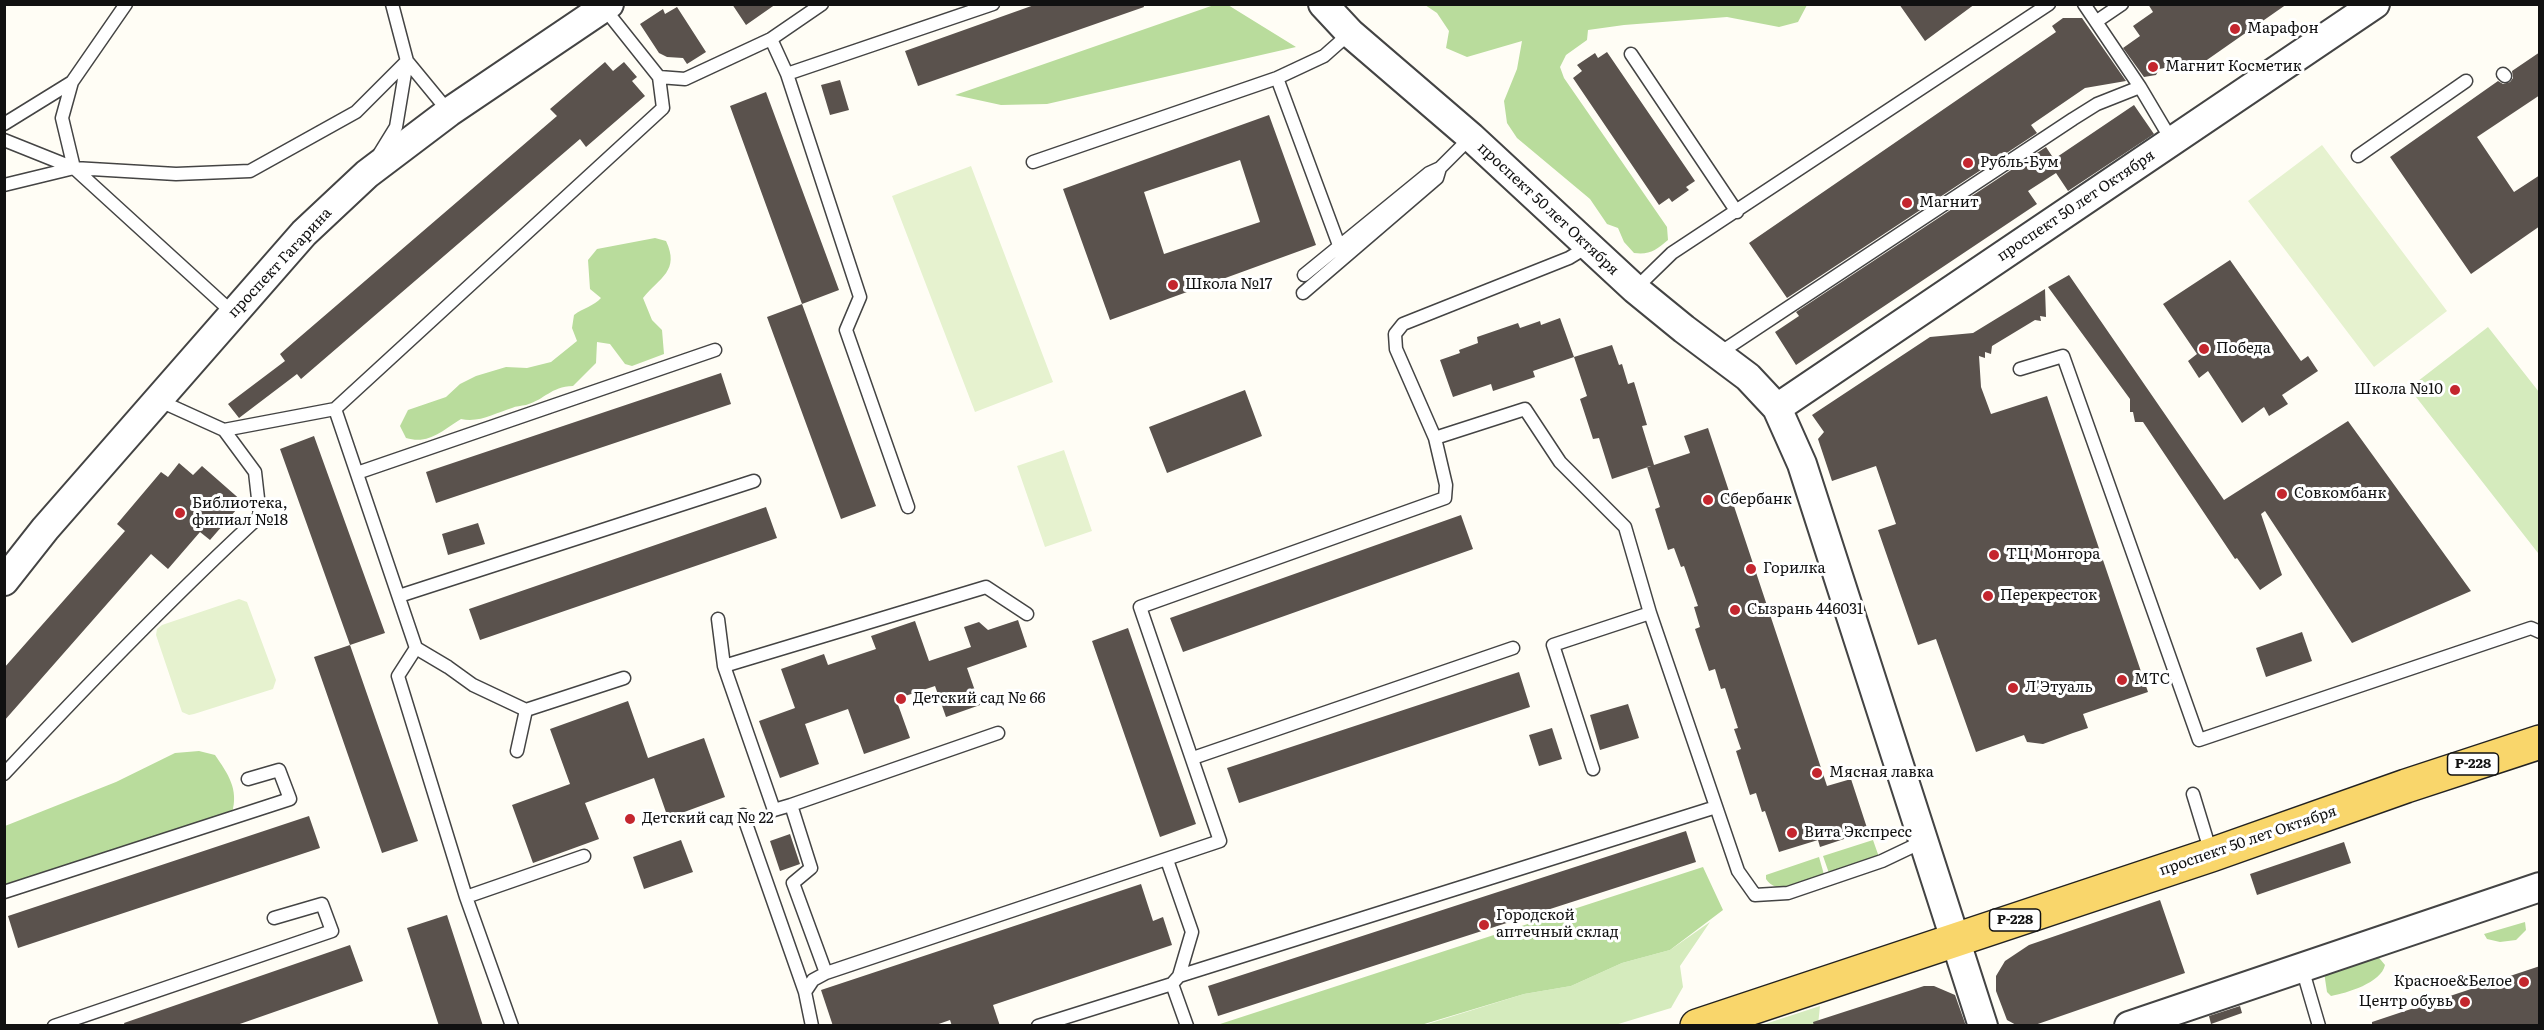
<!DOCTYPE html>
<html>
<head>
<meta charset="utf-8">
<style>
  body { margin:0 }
  #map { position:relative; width:2544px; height:1030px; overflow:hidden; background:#fffdf5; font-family:Literata,serif }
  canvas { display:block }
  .frame { position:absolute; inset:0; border:6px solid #111; pointer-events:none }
</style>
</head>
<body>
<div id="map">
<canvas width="2544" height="1030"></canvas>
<div class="frame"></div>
</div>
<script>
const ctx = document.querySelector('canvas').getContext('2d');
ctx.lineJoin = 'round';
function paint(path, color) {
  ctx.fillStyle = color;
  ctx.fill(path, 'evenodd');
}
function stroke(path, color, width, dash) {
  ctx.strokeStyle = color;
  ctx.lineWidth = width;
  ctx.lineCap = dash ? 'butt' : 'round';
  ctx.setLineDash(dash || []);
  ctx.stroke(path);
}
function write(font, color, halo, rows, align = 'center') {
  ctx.font = font + ' Literata,serif';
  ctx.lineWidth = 6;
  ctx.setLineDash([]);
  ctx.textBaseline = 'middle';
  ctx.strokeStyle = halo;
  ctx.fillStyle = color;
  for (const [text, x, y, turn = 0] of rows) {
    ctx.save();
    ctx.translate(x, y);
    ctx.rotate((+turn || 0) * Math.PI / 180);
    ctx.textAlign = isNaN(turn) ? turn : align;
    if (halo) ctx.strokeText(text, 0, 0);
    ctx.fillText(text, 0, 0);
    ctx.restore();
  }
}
const green = new Path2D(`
  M 2488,327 L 2539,392 L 2538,553 L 2409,388 Z
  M 1710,922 L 1680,966 L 1683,987 L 1671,1008 L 1615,1025 L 1421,1026 L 1524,994 L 1571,986 L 1622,963 L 1670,950 Z
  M 1820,1006 L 1818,1025 L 1762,1025 Z`);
const forest = new Path2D(`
  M 1214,5 L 1228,5 L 1296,47 L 1047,104 L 1001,105 L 955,95 Z
  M 1425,5 L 1807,5 L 1798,22 L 1779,27 L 1727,17 L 1624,25 L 1588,30 L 1587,40 L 1566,55 L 1560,67 L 1564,78 L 1667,227 L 1668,240 C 1656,250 1650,255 1634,253 L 1624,242 L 1618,228 L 1607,224 L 1590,199 L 1517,138 L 1507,123 L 1504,101 L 1517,69 L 1522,41 L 1467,57 L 1446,48 L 1449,31 L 1437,13 Z
  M 655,238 L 666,241 C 680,271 660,277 643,298 L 652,320 L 662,330 L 664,354 L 632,366 L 625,364 L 610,344 L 597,342 L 596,363 L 573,386 C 550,387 546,399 526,405 C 521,406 516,406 512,408 C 495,413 480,423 461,419 C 443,430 429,445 406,438 L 400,426 L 408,410 L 446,397 L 460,384 L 476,376 L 506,367 L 527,368 L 551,362 L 577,341 L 572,328 L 574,315 C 583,308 594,306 601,298 L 590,289 L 588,260 L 597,249 Z
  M 199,751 L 215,755 C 228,774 239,789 232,813 L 5,887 L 5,826 L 116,782 L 175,753 Z
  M 1873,840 L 1880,860 L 1830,876 L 1823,856 Z
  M 1819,857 L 1825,878 C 1807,883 1779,898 1766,879 L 1766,875 Z
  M 1703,867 L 1723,910 L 1670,950 L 1622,963 L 1571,986 L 1524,994 L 1421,1025 L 1217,1025 Z
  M 2525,922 L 2526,930 L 2516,940 L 2500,942 L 2487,939 L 2484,934 Z
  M 2375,953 L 2385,965 C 2381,983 2347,993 2331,996 L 2327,992 L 2324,972 Z`);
const pitch = new Path2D(`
  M 2322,145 L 2447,311 L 2374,367 L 2248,201 Z
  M 971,166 L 1053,382 L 975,412 L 892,196 Z
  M 1064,450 L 1092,531 L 1045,547 L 1017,466 Z
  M 239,599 L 247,602 L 276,680 L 273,689 L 194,714 L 189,715 L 182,712 L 156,635 L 157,629 L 162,625 Z`);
const building = new Path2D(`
  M 732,4 L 776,4 L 746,25 Z
  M 1037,4 L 1143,4 L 1144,7 L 918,86 L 905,51 Z
  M 1899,4 L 1975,4 L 1925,41 Z
  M 2148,4 L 2287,4 L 2194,69 L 2191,64 L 2159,69 L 2156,75 L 2144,77 L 2123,48 L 2140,36 L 2133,26 L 2153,12 Z
  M 677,7 L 706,52 L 687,64 L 683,58 L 667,57 L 659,53 L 640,24 L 663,9 L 665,14 Z
  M 2063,18 L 2082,18 L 2126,81 L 2085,88 L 2031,125 L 2037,133 L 1787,298 L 1749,243 L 2056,32 L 2052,26 Z
  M 1607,52 L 1695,181 L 1686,187 L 1689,190 L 1672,202 L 1669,198 L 1659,205 L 1573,78 L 1582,71 L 1577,65 L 1595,53 L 1598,58 Z
  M 2540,52 L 2540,95 L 2477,137 L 2514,192 L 2540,175 L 2540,226 L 2471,274 L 2390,157 L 2498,81 L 2503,84 L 2510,82 L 2513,78 L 2512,71 Z
  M 605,62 L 613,71 L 624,62 L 637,77 L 632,81 L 645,96 L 586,147 L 580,139 L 301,379 L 297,374 L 239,418 L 228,404 L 285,361 L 280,354 L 557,116 L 550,109 Z
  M 840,80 L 849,110 L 830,115 L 821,85 Z
  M 766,92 L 839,290 L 802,304 L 730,106 Z
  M 2134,105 L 2154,134 L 2068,191 L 2056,173 L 2028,191 L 2037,204 L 1796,365 L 1775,332 L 1799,316 L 1796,312 L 2046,147 L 2054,159 Z
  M 1269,115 L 1316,245 L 1110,320 L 1063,189 ZM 1240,160 L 1260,222 L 1164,254 L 1144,192 Z
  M 2230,260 L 2301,361 L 2308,356 L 2318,371 L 2282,395 L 2288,404 L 2269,416 L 2264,407 L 2242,423 L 2208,371 L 2199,378 L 2188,361 L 2197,354 L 2163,304 Z
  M 2069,275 L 2224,500 L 2348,421 L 2471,591 L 2352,643 L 2265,511 L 2261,514 L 2282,575 L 2260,590 L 2237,558 L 2235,559 L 2143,422 L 2135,422 L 2133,412 L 2130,412 L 2130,399 L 2048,287 Z
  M 2045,289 L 2046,317 L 2040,316 L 2041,321 L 2035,320 L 1992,346 L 1991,354 L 1985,352 L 1985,358 L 1979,356 L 1981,387 L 1991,414 L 2047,396 L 2148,692 L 2083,714 L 2088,728 L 2073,733 L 2043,744 L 2027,742 L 2024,735 L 1976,752 L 1936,639 L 1918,645 L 1878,530 L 1896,524 L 1876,466 L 1832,481 L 1818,439 L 1824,432 L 1812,415 L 1930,337 L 1973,333 Z
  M 802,304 L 876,506 L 841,519 L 767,317 Z
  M 1560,318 L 1574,357 L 1533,371 L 1535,377 L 1493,391 L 1491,384 L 1453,397 L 1440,360 L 1460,353 L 1459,350 L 1478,343 L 1477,337 L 1518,323 L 1520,328 L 1540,321 L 1541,325 Z
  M 1612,345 L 1619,365 L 1622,364 L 1628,384 L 1634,382 L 1647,425 L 1642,426 L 1654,465 L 1690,453 L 1684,436 L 1708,428 L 1827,786 L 1851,779 L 1868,831 L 1820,847 L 1818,840 L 1779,852 L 1765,811 L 1762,812 L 1756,793 L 1750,795 L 1736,751 L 1741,749 L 1734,729 L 1738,728 L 1725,688 L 1721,689 L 1715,669 L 1709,671 L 1695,629 L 1700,627 L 1694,607 L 1698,606 L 1684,566 L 1681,567 L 1674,548 L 1668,550 L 1655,509 L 1660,507 L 1647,467 L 1651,466 L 1612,479 L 1599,438 L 1593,439 L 1580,399 L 1587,396 L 1574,357 Z
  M 721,373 L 731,404 L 436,503 L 426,472 Z
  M 1245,390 L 1262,436 L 1167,473 L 1149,427 Z
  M 314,436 L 385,633 L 350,645 L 280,449 Z
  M 179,463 L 193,475 L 202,466 L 243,502 L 210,540 L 200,532 L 168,569 L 151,554 L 4,721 L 4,668 L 125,531 L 117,524 L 161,472 L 168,477 Z
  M 766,507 L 777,538 L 480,640 L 469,609 Z
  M 1461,515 L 1473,549 L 1183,652 L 1170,618 Z
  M 478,523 L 485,544 L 448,555 L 442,534 Z
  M 1018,620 L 1027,647 L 967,668 L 980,705 L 946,717 L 935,686 L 896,699 L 910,738 L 864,754 L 848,709 L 805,724 L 819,764 L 780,778 L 759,721 L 795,708 L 781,669 L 824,654 L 828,665 L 876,649 L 871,636 L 915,621 L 929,661 L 971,647 L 964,627 L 979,622 L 988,630 Z
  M 1128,628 L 1196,824 L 1160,837 L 1092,641 Z
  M 2302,632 L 2312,661 L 2266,677 L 2256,648 Z
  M 350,645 L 418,841 L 382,853 L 314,657 Z
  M 1519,672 L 1530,707 L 1239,803 L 1227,768 Z
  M 628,701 L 648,758 L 704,738 L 725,797 L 668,818 L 654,778 L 585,803 L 599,839 L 533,863 L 512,805 L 570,784 L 550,729 Z
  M 1628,704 L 1639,738 L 1600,750 L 1590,715 Z
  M 1552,728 L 1562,759 L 1539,766 L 1529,735 Z
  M 309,816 L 320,848 L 18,948 L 8,916 Z
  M 1686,831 L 1696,862 L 1218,1016 L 1208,986 Z
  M 790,834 L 800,864 L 780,871 L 770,841 Z
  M 681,840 L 693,872 L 644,889 L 633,857 Z
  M 2344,842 L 2351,863 L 2257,895 L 2250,874 Z
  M 1141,884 L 1153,921 L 1163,917 L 1172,945 L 993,1005 L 1000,1026 L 952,1026 L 950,1020 L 933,1026 L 833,1026 L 821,990 Z
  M 2160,900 L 2185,973 L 2032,1026 L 2018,1026 L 2007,1020 L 1996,991 L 1996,976 L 2005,961 L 2029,945 Z
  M 447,915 L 483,1026 L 439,1026 L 407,928 Z
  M 350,945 L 363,981 L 234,1026 L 125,1026 L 124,1023 Z
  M 2540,966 L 2540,1026 L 2372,1026 L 2372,1022 Z
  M 1924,986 L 1934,986 L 1955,995 L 1966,1026 L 1814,1026 L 1813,1022 Z
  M 2240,1006 L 2242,1013 L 2211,1024 L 2209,1016 Z`);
const service = new Path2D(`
  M 392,4 L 407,61 L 449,112
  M 2084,4 L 2140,87 L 2172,141
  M 2097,21 L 2122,4
  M 771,39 L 787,74 L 860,297 L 846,330 L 908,507
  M 1631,54 L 1737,212
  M 787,74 L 993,4
  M 2503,74 L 2505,76
  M 659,77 L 685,79 L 771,39 L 822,4
  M 1277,78 L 1340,248 L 1342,259
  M 72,82 L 62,118 L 74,168
  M 4,124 L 72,82 L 126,4
  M 4,140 L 74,168 L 233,313
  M 380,153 L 396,127 L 407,61
  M 2358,156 L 2466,81
  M 1033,162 L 1277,78 L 1324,56 L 1350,33
  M 4,185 L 74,168 L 176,174 L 250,171 L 356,112 L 407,61
  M 1587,247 L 1569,258 L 1403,324 L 1395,334 L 1396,349 L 1435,438 L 1525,409 L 1560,462 L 1625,527 L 1650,613 L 1738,871 L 1755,895 L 1788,893 L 1882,861 L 1924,841
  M 1304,275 L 1429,173 L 1440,168
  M 1635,289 L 1672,253 L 2049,4
  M 1303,293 L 1437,178 L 1440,168 L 1471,137
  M 1718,354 L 2073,119 L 2097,104 L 2140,87
  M 2020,369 L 2063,356 L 2199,740 L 2531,628 L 2540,632
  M 335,409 L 416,648 L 398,676 L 466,897 L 512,1026
  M 224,430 L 335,409 L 663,108 L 659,77 L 604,8
  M 357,473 L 715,350
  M 399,596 L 754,481
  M 718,619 L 724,666 L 774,810 L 791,805 L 811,868 L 793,883 L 826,973
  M 416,648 L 448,667 L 473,685 L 526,710 L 624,678
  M 724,666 L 986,587 L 1027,614
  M 517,751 L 526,710
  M 1193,758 L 1513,648
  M 1593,769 L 1553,645 L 1650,613
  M 4,774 C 87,685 171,598 260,516 L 255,472 L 224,430 L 160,401
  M 2193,794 L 2211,853
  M 791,805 L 998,733
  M 743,815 L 805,992
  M 1167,860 L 1192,932 L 1179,976
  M 4,892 L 290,799 L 279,770 L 248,779
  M 466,897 L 584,856
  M 2302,968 L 2319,1026
  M 54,1026 L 332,931 L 322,904 L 274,918
  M 812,1026 L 805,992 L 813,980 L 826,973 L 1220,841 L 1140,607 L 1445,498 L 1446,485 L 1435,438
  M 1038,1026 L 1172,984
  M 1187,1026 L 1172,984 L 1179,976 L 1716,807`);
const tertiary = new Path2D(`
  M 1323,4 L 1350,33 L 1471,137 L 1635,289 L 1684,329 L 1748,377 L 1777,408 L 1802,464 L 1983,1026
  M 1777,408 L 2375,4
  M 4,581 L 45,529 L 304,233 L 367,174 L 449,112 L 609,4
  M 2129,1026 L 2540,887`);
const primary = new Path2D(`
  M 1697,1026 L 2211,855 L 2406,786 L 2540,742`);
const markers = [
  [2235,29,6,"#c4262e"],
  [2153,67,6,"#c4262e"],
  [1968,163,6,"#c4262e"],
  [1907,203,6,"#c4262e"],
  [1173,285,6,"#c4262e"],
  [2204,349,6,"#c4262e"],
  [2455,390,6,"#c4262e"],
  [2282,494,6,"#c4262e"],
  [1708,500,6,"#c4262e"],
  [180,513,6,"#c4262e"],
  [1994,555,6,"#c4262e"],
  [1751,569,6,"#c4262e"],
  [1988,596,6,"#c4262e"],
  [1735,610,6,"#c4262e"],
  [2122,680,6,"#c4262e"],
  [2013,688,6,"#c4262e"],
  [901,699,6,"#c4262e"],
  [1817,773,6,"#c4262e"],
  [630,819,6,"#c4262e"],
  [1792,833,6,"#c4262e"],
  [1484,925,6,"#c4262e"],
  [2524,982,6,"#c4262e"],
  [2465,1002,6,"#c4262e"]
];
const shields = [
  [2473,764,51],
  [2015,920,51]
];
const shieldNames = [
  ["Р-228",2473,764],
  ["Р-228",2015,920]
];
const poiNames = [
  ["Марафон",2247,29],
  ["Магнит Косметик",2165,67],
  ["Рубль-Бум",1980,163],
  ["Магнит",1919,203],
  ["Школа №17",1185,285],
  ["Победа",2216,349],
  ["Школа №10",2443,390,"right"],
  ["Совкомбанк",2294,494],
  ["Сбербанк",1720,500],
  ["Библиотека,",192,504],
  ["филиал №18",192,521],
  ["ТЦ Монгора",2006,555],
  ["Горилка",1763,569],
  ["Перекресток",2000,596],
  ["Сызрань 446031",1747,610],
  ["МТС",2134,680],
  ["Л'Этуаль",2025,688],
  ["Детский сад № 66",913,699],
  ["Мясная лавка",1829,773],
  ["Детский сад № 22",642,819],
  ["Вита Экспресс",1804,833],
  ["Городской",1496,916],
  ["аптечный склад",1496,933],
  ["Красное&Белое",2512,982,"right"],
  ["Центр обувь",2453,1002,"right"]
];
const streetNames = [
  ["проспект 50 лет Октября",2076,206,-34],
  ["проспект 50 лет Октября",1548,209,43],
  ["проспект Гагарина",280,263,-47],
  ["проспект 50 лет Октября",2248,841,-19]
];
paint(green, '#d5ebbd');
paint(forest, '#b9dc9c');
paint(pitch, '#e6f2cf');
paint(building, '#5a524d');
stroke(service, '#444', 15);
stroke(tertiary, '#444', 32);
stroke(primary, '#222', 36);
stroke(service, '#fff', 12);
stroke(tertiary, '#fff', 28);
stroke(primary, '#f9d66b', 33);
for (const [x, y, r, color] of markers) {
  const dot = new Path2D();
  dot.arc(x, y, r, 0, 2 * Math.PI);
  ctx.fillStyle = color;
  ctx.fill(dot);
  stroke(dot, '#fff', 2);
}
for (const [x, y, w] of shields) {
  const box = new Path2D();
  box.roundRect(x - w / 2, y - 11, w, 22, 4.5);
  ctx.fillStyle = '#fff';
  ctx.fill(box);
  stroke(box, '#111', 1.5);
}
write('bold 14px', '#111', null, shieldNames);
write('15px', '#111', '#fff', poiNames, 'left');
write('15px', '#111', '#fff', streetNames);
</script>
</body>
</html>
